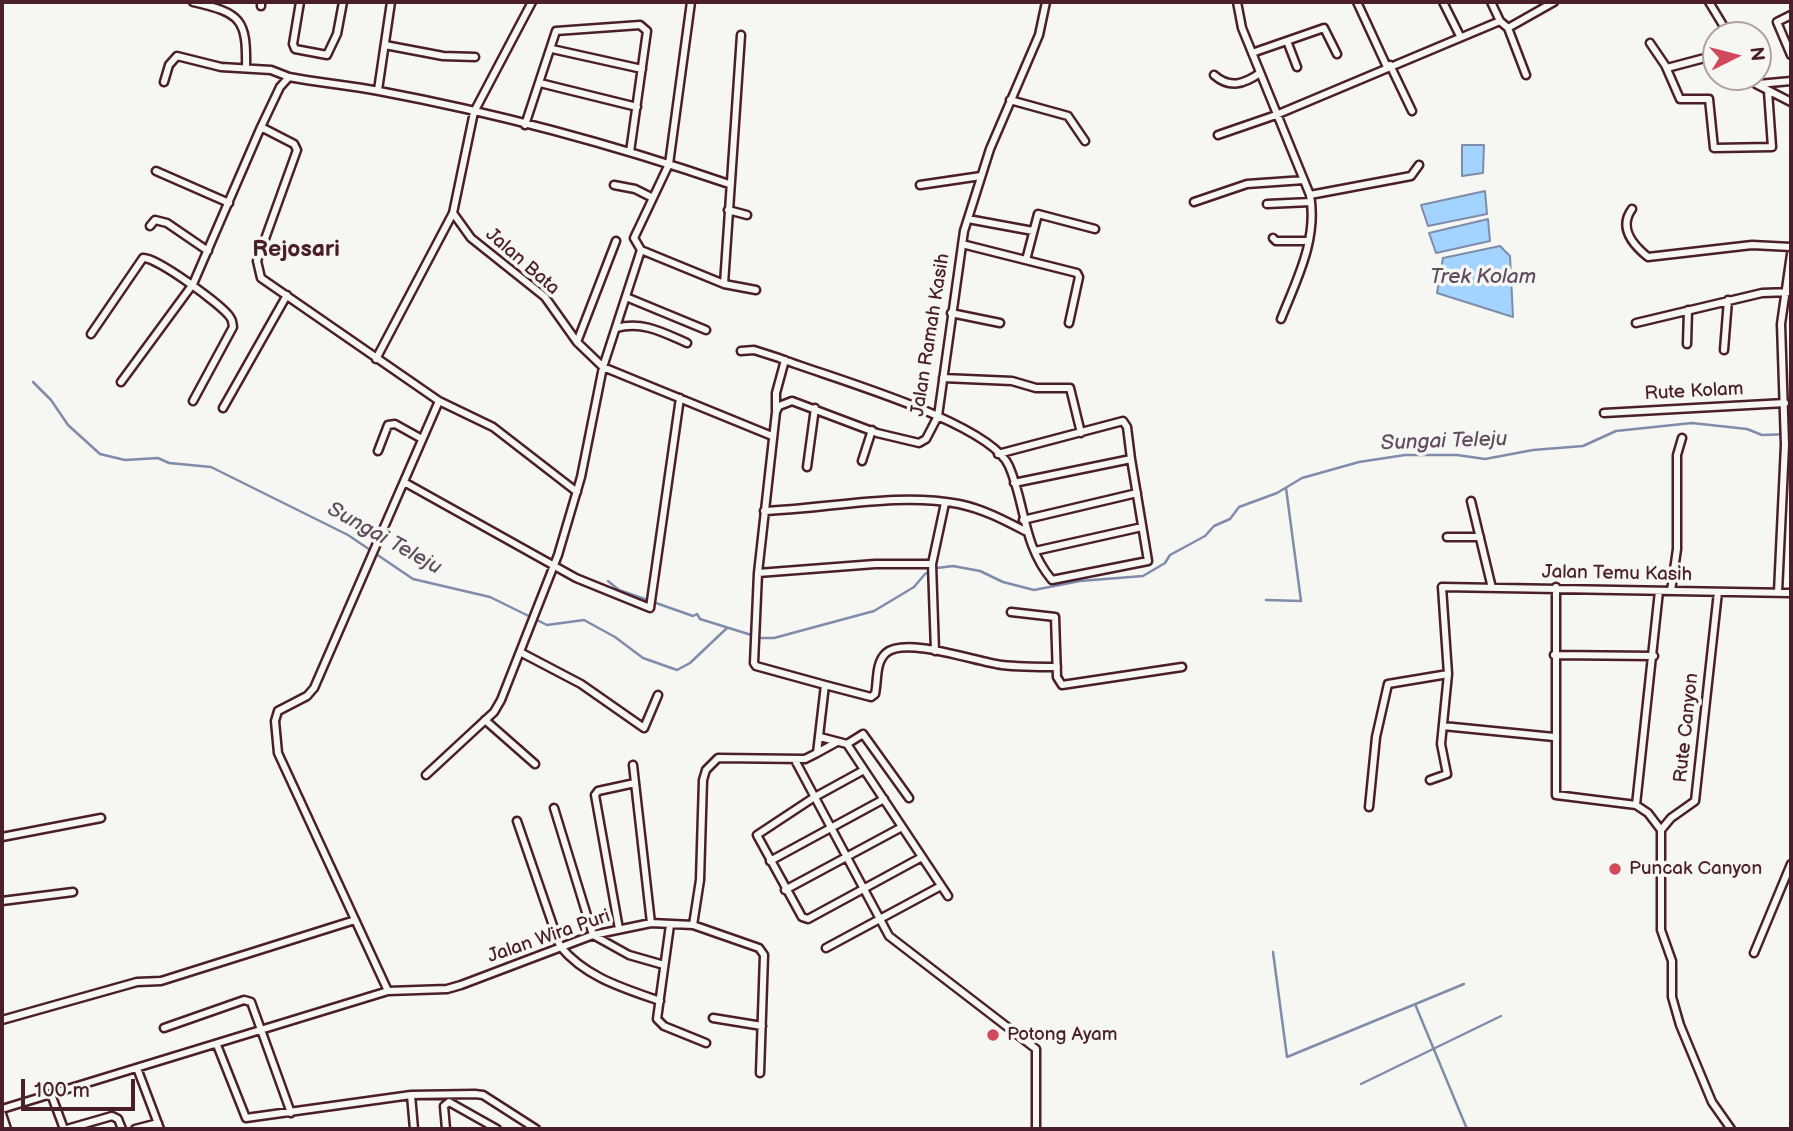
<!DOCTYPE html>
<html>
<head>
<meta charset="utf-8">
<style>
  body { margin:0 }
  #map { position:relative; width:1793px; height:1131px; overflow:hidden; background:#f6f6f2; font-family:"Balsamiq Sans",sans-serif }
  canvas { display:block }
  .frame { position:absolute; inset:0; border:4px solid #4a1f2b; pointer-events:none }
  .north { position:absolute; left:1702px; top:21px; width:70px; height:70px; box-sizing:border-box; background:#f6f6f2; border:2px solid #b1a0a2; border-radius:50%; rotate:84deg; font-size:19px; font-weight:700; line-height:28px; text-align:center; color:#4a1f2b }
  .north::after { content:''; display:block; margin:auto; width:24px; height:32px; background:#d1495b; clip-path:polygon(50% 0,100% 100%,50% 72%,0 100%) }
  .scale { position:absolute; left:21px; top:1079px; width:114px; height:32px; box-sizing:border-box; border:4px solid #4a1f2b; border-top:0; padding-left:9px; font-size:21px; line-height:24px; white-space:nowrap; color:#4a1f2b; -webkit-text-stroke:5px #f6f6f2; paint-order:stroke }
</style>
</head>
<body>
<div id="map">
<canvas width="1793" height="1131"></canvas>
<div class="frame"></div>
<div class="north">N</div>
<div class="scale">100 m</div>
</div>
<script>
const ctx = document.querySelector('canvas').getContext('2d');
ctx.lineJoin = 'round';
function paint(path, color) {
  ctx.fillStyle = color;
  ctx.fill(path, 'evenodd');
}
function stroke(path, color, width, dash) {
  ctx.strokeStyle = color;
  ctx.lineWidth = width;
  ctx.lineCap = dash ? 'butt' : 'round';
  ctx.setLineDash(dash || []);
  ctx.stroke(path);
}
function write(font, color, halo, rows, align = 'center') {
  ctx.font = font + ' "Balsamiq Sans",sans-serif';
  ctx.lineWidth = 7;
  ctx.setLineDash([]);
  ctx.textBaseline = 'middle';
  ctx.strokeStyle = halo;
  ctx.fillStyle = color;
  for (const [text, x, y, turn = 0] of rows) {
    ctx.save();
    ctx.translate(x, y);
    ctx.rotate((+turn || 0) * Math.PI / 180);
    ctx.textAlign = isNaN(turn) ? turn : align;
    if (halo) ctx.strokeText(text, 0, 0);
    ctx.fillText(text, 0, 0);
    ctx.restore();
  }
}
const water = new Path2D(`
  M 1462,145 L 1484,145 L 1483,173 L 1462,176 Z
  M 1485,191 L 1487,214 L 1428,226 L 1421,205 Z
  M 1488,219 L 1490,241 L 1436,253 L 1429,233 Z
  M 1500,246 L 1510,256 L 1513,317 L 1437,293 L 1443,258 Z`);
const stream = new Path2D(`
  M 33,382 L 51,400 L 68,425 L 100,454 L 125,460 L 158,458 L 169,463 L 211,467 L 348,535 L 413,579 L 490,597 L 547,625 L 584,620 L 615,637 L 643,658 L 677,670 L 690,663 L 727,628
  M 608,581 L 619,590 L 693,616 L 697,614 L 700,619 L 761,638 L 774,638 L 874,611 L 914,587 L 925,574 L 937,568 L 953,566 L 980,571 L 1003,582 L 1034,590 L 1080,581 L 1143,576 L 1165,563 L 1170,555 L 1205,536 L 1214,526 L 1230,519 L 1239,507 L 1277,493 L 1302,478 L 1359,462 L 1405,455 L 1457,455 L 1485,459 L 1533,450 L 1583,446 L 1616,431 L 1692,423 L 1747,429 L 1762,435 L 1791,434
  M 1266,600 L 1301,601 L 1286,488
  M 1273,952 L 1287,1057 L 1464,984
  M 1415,1004 L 1467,1129
  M 1361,1084 L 1501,1016`);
const street = new Path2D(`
  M 193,2 C 241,13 247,19 246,68
  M 300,2 L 293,44 L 295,49 L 327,55 L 337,34 L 343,2
  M 532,2 L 474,112 L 453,213 L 471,238 L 545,297 L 577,342 L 603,367 L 772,436
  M 1237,2 L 1242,28 L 1310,195 C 1318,239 1297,279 1281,319
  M 1357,2 L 1387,67
  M 1443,2 L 1460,36
  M 1491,2 L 1500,21 L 1508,28 L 1526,75
  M 1709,2 L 1729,35
  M 261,6 L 261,2
  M 1791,15 L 1777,22 L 1791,55
  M 1508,28 L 1554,2
  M 1287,41 L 1297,67
  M 1650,43 L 1667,68 L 1716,55
  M 385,45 L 443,56 L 475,57
  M 552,49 L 642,69
  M 1252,53 L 1324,28 L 1337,54
  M 1390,65 L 1412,111
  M 1666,67 L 1680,99 L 1709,99 L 1714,148 L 1772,147 L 1768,91
  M 1214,75 C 1230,89 1244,84 1260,73
  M 1752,77 L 1756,84 L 1791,102
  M 164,82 L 169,65 L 177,56 L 221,67 L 271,70 L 289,77
  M 540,83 L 637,107
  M 1758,84 L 1791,81
  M 378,90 L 391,2
  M 1010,100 L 1068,116 L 1085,141
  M 525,125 L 556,31 L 640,25 L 647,31 L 630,152
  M 261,127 L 294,144 L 297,150 L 257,261 L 261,278 L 439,401 L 493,427 L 577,492
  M 1218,135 L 1276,115 L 1500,21
  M 156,171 L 229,203
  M 614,185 L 635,189 L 653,198
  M 920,185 L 981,176
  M 1310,195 L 1411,176 L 1419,165
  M 1194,202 L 1247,184 L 1304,180
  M 1267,204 L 1311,202
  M 1632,209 C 1618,228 1633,245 1648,257 L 1752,245 L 1791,247
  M 728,210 L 747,215
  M 968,219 L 1033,231
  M 150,226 L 155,220 L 167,223 L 208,251
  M 1273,238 L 1276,241 L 1309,241
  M 962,244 L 1077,273 L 1079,277 L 1069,323
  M 641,250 L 724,284 L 756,290
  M 1026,260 L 1038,214 L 1095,229
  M 724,284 L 741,35
  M 626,297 L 706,330
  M 951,313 L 1000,323
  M 1636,323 L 1762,293 L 1791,292
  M 616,328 C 643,321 662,332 687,343
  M 91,334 L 143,258 C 155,256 222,305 230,317 C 233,321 232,322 233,327 L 193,401
  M 577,342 L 616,241
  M 1687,344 L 1688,310
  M 1724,350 L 1728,300
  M 741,351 L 754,350 L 779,358 C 827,377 989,421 1009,466 C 1026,505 1022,544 1052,580 L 1148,561 L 1131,459 L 1014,483
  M 376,359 L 453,213
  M 943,378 L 1012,381 L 1036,388 L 1070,388 L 1081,433
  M 121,382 L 193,284 L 261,127 L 280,87 L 289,77 C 319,83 349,85 379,91 C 497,113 615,145 729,184
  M 223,408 L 287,295
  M 776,410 L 776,393 L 785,360
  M 1604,413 L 1785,403
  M 378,451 L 388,425 L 395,424 L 422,439
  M 998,454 L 1123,421 L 1127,427 L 1131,459
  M 862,461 L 872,430
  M 807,467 L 815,408
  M 404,482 L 576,578 L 650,608 L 680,398
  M 1471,501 L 1492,588
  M 764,511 C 827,509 896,492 959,504 C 983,509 1004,520 1025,531
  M 1023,520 L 1137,493
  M 1447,537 L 1480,537
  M 1035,551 L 1142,527
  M 758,573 L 875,564 L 932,564
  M 1556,587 L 1556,795 L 1636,805 L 1648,813 L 1661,830
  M 1671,591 L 1677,549 L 1677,455 L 1682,438
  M 1718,592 L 1695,801 L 1671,818 L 1661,830 L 1661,930 L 1672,961 L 1672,997 L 1680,1025 L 1712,1102 L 1731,1129
  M 1778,592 L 1785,445 L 1781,324 L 1791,254
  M 1011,612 L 1055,617 L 1057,677 L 1062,685 L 1182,667
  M 935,651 L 932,564 L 945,503
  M 520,652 L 581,684 L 644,728 L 658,695
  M 1554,655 L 1654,656
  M 825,685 L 871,697 L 875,694 C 878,681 875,663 886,653 C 906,636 976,662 1002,665 C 1020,667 1039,667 1057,667
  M 485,720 L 535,764
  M 1443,726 L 1554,737
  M 820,737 L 847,744 L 948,896
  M 847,744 L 863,734 L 909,798
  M 817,753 L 837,742
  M 796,762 L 889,936 L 1036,1049 L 1036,1129
  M 633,765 L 651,923
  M 864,770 L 813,798 L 757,835 L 802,917 L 808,919 L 922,857
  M 426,775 L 494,712 L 501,700 L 558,555 L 581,477 L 603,367 L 641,250 L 634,238 L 669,164 L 691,2
  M 1430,780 L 1447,774 L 1441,744 L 1448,674 L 1442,587 L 1791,593
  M 1636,805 L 1659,591
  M 1369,807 L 1376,737 L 1388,684 L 1448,674
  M 554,808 L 593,935 L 629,955 L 664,965
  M 517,821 L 560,946 C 585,977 623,988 660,1001
  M 2,837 L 101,818
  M 770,861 L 884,799
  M 785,890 L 902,827
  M 2,901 L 73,892
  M 670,925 L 657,1019 L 664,1026 L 706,1043
  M 693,925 L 759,948 L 764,955 L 760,1073
  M 619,929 L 595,795 L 598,791 L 635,783
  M 826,948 L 941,886
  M 1754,953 L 1791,864
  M 388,991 L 278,753 L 275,721 L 278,711 L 307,696 L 314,688 L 439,401
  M 713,1018 L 762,1026
  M 2,1020 L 137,982 L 161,981 L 355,920
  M 164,1028 L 244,1000 L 251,1002 L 291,1113
  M 217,1045 L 246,1118 L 411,1095 L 475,1094 L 483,1095 L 536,1129
  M 137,1068 L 160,1129
  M 51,1094 L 64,1129
  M 411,1095 L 414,1129
  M 2,1109 L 388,991 L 447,989 L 461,985 L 593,935 L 651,923 L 693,925 L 700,880 L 703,780 L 706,770 L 718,758 L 805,759 L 817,753 L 825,685 L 756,666 L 754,663 L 758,573 L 776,412 L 779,406 L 792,401 L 877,433 L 919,443 L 926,439 L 938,416 L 964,231 L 990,149 L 1039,35 L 1046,2
  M 2,1114 L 7,1129
  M 67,1129 L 112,1116 L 118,1119 L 122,1129
  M 135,1129 L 158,1123
  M 446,1129 L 444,1106 L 449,1102 L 497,1129`);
const markers = [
  [1615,869,7,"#d1495b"],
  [993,1035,7,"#d1495b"]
];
const streetNames = [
  ["Jalan Bata",522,262,41],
  ["Jalan Ramah Kasih",931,335,-81],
  ["Rute Kolam",1694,392,-3],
  ["Jalan Temu Kasih",1617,574,1],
  ["Rute Canyon",1687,728,-84],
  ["Jalan Wira Puri",549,937,-19]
];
const poiNames = [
  ["Puncak Canyon",1629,869],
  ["Potong Ayam",1007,1035]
];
const waterNames = [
  ["Trek Kolam",1483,278],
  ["Sungai Teleju",1444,442,-2],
  ["Sungai Teleju",384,539,29]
];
const quarterNames = [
  ["Rejosari",296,250]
];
paint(water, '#a2d4ff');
stroke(water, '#7f8caa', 2);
stroke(stream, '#7f8caa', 2.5);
stroke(street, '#4a1f2b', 11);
stroke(street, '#f6f6f2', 6);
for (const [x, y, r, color] of markers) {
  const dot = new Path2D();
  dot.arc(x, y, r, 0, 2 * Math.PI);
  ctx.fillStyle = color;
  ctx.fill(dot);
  stroke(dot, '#f6f6f2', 2.5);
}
write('19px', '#4a1f2b', '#f6f6f2', streetNames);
write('19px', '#4a1f2b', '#f6f6f2', poiNames, 'left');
write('italic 21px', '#604c60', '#f6f6f2', waterNames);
write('bold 23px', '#4a1f2b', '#f6f6f2', quarterNames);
</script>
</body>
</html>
